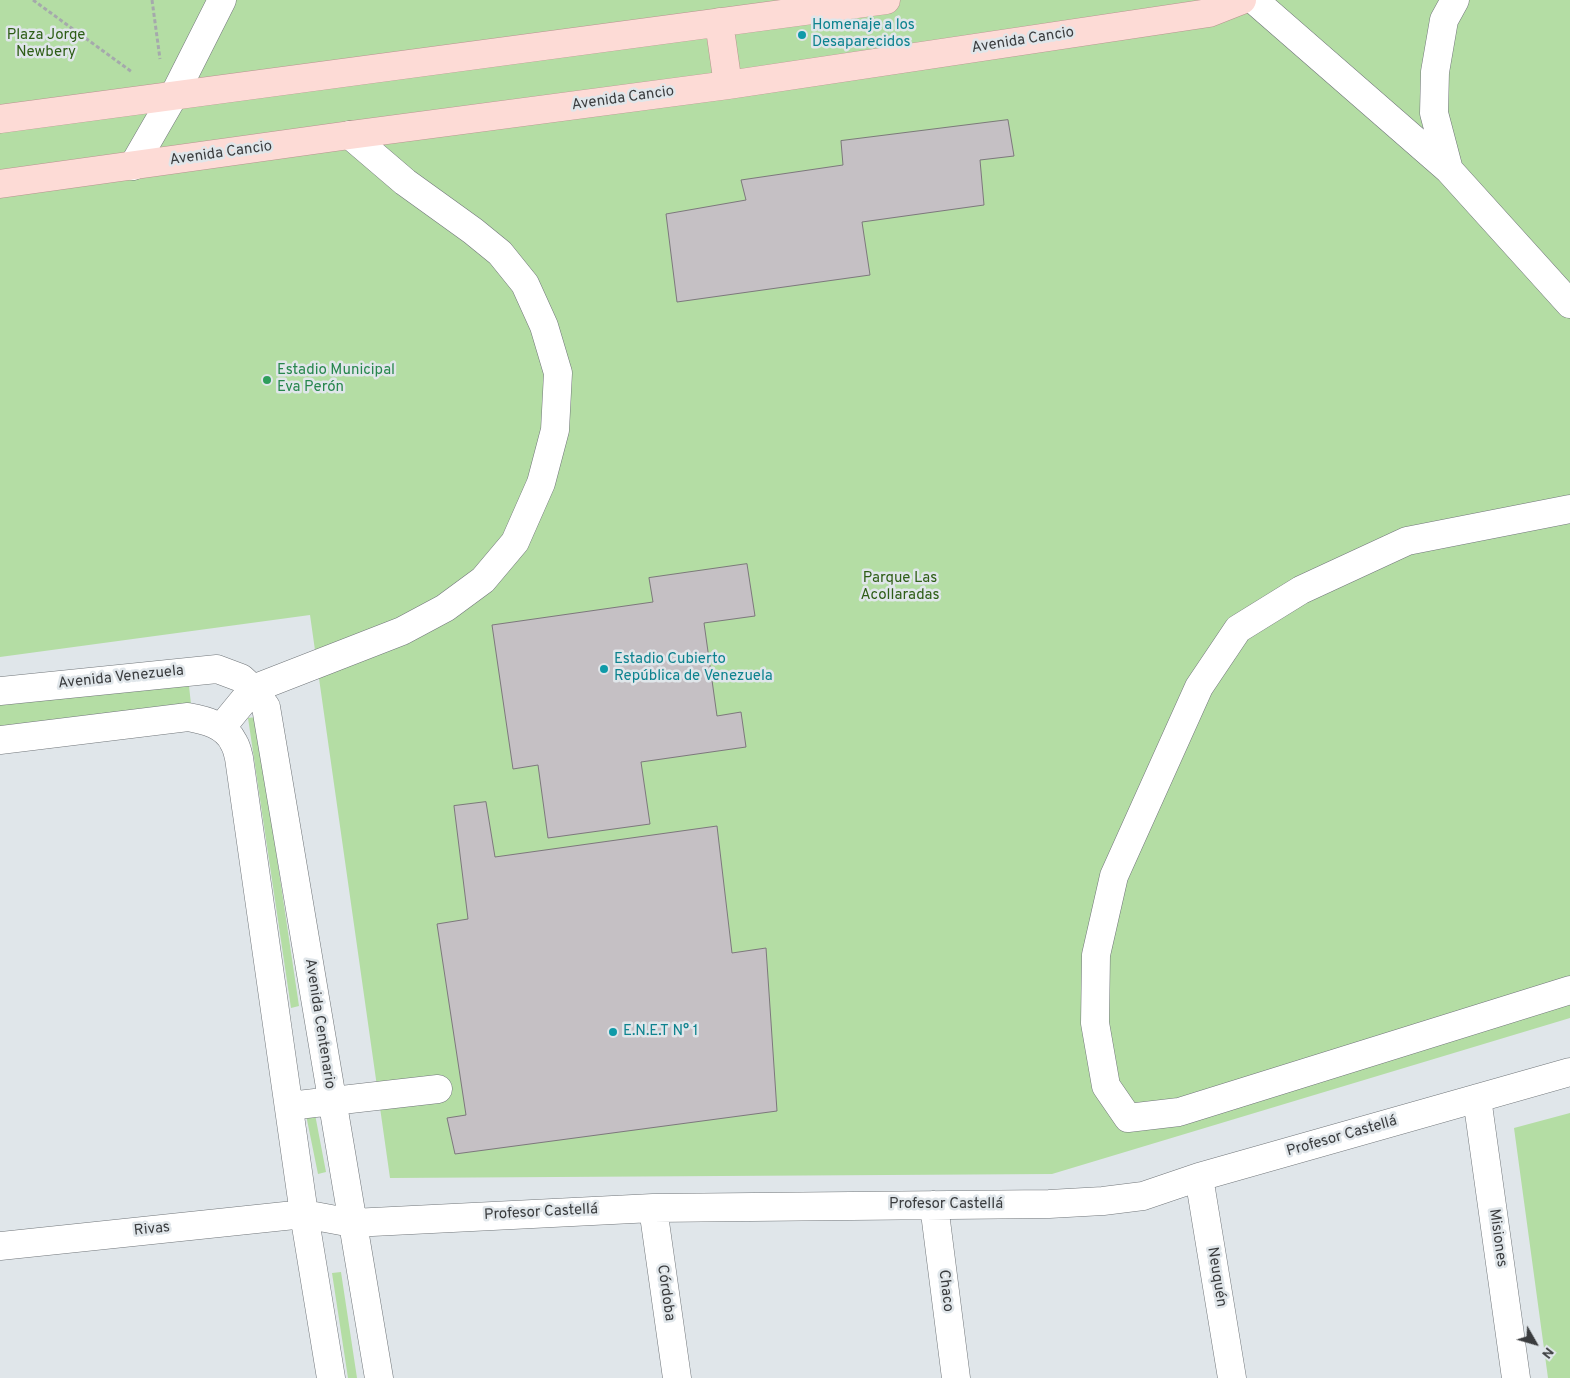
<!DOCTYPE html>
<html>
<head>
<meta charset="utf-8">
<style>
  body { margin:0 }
  #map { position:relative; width:1570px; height:1378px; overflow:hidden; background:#e0e6ea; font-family:Overpass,sans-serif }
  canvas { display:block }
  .north { position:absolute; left:1510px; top:1318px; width:50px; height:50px; -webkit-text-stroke:4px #e0e6ea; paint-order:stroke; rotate:128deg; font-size:14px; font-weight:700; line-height:20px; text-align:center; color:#3a3c3e }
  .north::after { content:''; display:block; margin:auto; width:18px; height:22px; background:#3a3c3e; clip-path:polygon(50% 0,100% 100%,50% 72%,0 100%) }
</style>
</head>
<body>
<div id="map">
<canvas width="1570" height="1378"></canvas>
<div class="north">N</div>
</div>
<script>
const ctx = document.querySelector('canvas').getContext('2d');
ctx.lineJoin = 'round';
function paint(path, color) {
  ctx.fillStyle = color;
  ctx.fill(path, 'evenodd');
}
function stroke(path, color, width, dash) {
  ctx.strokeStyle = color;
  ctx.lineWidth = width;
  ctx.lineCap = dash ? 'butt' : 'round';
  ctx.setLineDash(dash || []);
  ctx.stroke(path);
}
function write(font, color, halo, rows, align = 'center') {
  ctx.font = font + ' Overpass,sans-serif';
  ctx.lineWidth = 5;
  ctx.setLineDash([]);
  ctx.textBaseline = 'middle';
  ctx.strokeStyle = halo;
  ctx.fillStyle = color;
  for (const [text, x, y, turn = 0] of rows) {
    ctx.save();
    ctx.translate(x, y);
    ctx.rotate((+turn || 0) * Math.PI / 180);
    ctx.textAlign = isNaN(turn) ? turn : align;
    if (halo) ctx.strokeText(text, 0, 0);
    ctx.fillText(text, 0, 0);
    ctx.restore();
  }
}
const green = new Path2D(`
  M 0,0 L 1570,0 L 1570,1018 L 1052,1174 L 390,1178 L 310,615 L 0,657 Z
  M 188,677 L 191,704 L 0,731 L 0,704 Z
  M 256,717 L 299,1006 L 291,1008 L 248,718 Z
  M 314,1109 L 326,1172 L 318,1174 L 305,1110 Z
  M 1570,1113 L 1570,1378 L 1548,1378 L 1514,1128 Z
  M 341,1272 L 357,1378 L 348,1378 L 332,1273 Z`);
const building = new Path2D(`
  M 1008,120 L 1014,156 L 980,160 L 984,205 L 862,222 L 870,275 L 677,302 L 666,214 L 746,200 L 741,180 L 843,165 L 841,141 Z
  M 747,564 L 755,616 L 704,623 L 717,716 L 741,712 L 746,747 L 641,762 L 650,824 L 548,838 L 538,765 L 513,769 L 492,625 L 653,602 L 649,578 Z
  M 486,802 L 495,857 L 717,826 L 732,953 L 766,948 L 777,1111 L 455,1154 L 447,1118 L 466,1115 L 437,924 L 468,919 L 454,806 Z`);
const path = new Path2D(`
  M 33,0 L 132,72
  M 152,0 L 160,59`);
const minor = new Path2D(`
  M 1254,0 L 1449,170 L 1570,304
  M 133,166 L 174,95 L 222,0
  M 1449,170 L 1434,113 L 1435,72 L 1444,20 L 1455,0
  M 1570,509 L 1407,541 L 1301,590 L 1238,629 L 1199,687 L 1114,876 L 1096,955 L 1095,1023 L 1106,1086 L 1128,1118 L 1179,1112 L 1570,990
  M 0,691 L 217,669 L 241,678 L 253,689 L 266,707 L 379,1378
  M 221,728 L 253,689 L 402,631 L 445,608 L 483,580 L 515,542 L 541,483 L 555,430 L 558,373 L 544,326 L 525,284 L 500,253 L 473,231 L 405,182 L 350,135
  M 0,740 L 188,717 C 205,720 226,725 234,743 C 237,748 238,754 239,758 L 304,1214 L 331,1378
  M 1477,1098 L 1516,1378
  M 289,1106 L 438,1089
  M 1199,1177 L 1232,1378
  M 934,1205 L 956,1378
  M 653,1208 L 677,1378
  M 0,1246 L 304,1214 L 352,1223 L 653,1208 L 1049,1204 L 1103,1201 L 1143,1196 L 1199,1177 L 1570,1072`);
const major = new Path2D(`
  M 719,22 L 728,85
  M 0,119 L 886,0
  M 0,184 L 350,135 L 728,85 L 1209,13 L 1242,0`);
const markers = [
  [802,35,5,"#0f9aa8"],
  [267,380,5,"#2e9e5b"],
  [604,669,5,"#0f9aa8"],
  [613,1032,5,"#0f9aa8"]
];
const cultureNames = [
  ["Homenaje a los",812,26],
  ["Desaparecidos",812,43],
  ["Estadio Cubierto",614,660],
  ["República de Venezuela",614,677],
  ["E.N.E.T N° 1",623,1032]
];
const parkNames = [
  ["Plaza Jorge",46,36],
  ["Newbery",46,53],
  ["Parque Las",900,579],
  ["Acollaradas",900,596]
];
const streetNames = [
  ["Avenida Cancio",1023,41,-9],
  ["Avenida Cancio",623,99,-8],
  ["Avenida Cancio",221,154,-8],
  ["Avenida Venezuela",121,678,-6],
  ["Avenida Centenario",319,1024,81],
  ["Profesor Castellá",1342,1137,-16],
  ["Profesor Castellá",946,1205],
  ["Profesor Castellá",541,1213,-3],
  ["Rivas",152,1230,-6],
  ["Misiones",1497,1238,82],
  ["Neuquén",1216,1277,81],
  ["Chaco",945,1291,83],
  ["Córdoba",665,1293,82]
];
const leisureNames = [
  ["Estadio Municipal",277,371],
  ["Eva Perón",277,388]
];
paint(green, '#b4dda4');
paint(building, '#c5c0c4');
stroke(building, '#7d787c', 1);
stroke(minor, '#71767a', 29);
stroke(major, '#b7948f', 29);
stroke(path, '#a5a9ac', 3, [4, 2.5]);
stroke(minor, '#fff', 28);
stroke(major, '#fddbd6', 28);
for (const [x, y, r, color] of markers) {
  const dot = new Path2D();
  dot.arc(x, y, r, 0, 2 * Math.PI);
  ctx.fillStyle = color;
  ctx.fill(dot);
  stroke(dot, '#e0e6ea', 2);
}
write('15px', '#0d838f', '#e0e6ea', cultureNames, 'left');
write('15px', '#2d5d15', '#e0e6ea', parkNames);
write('15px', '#3a3c3e', '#e0e6ea', streetNames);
write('15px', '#27864d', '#e0e6ea', leisureNames, 'left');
</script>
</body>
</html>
